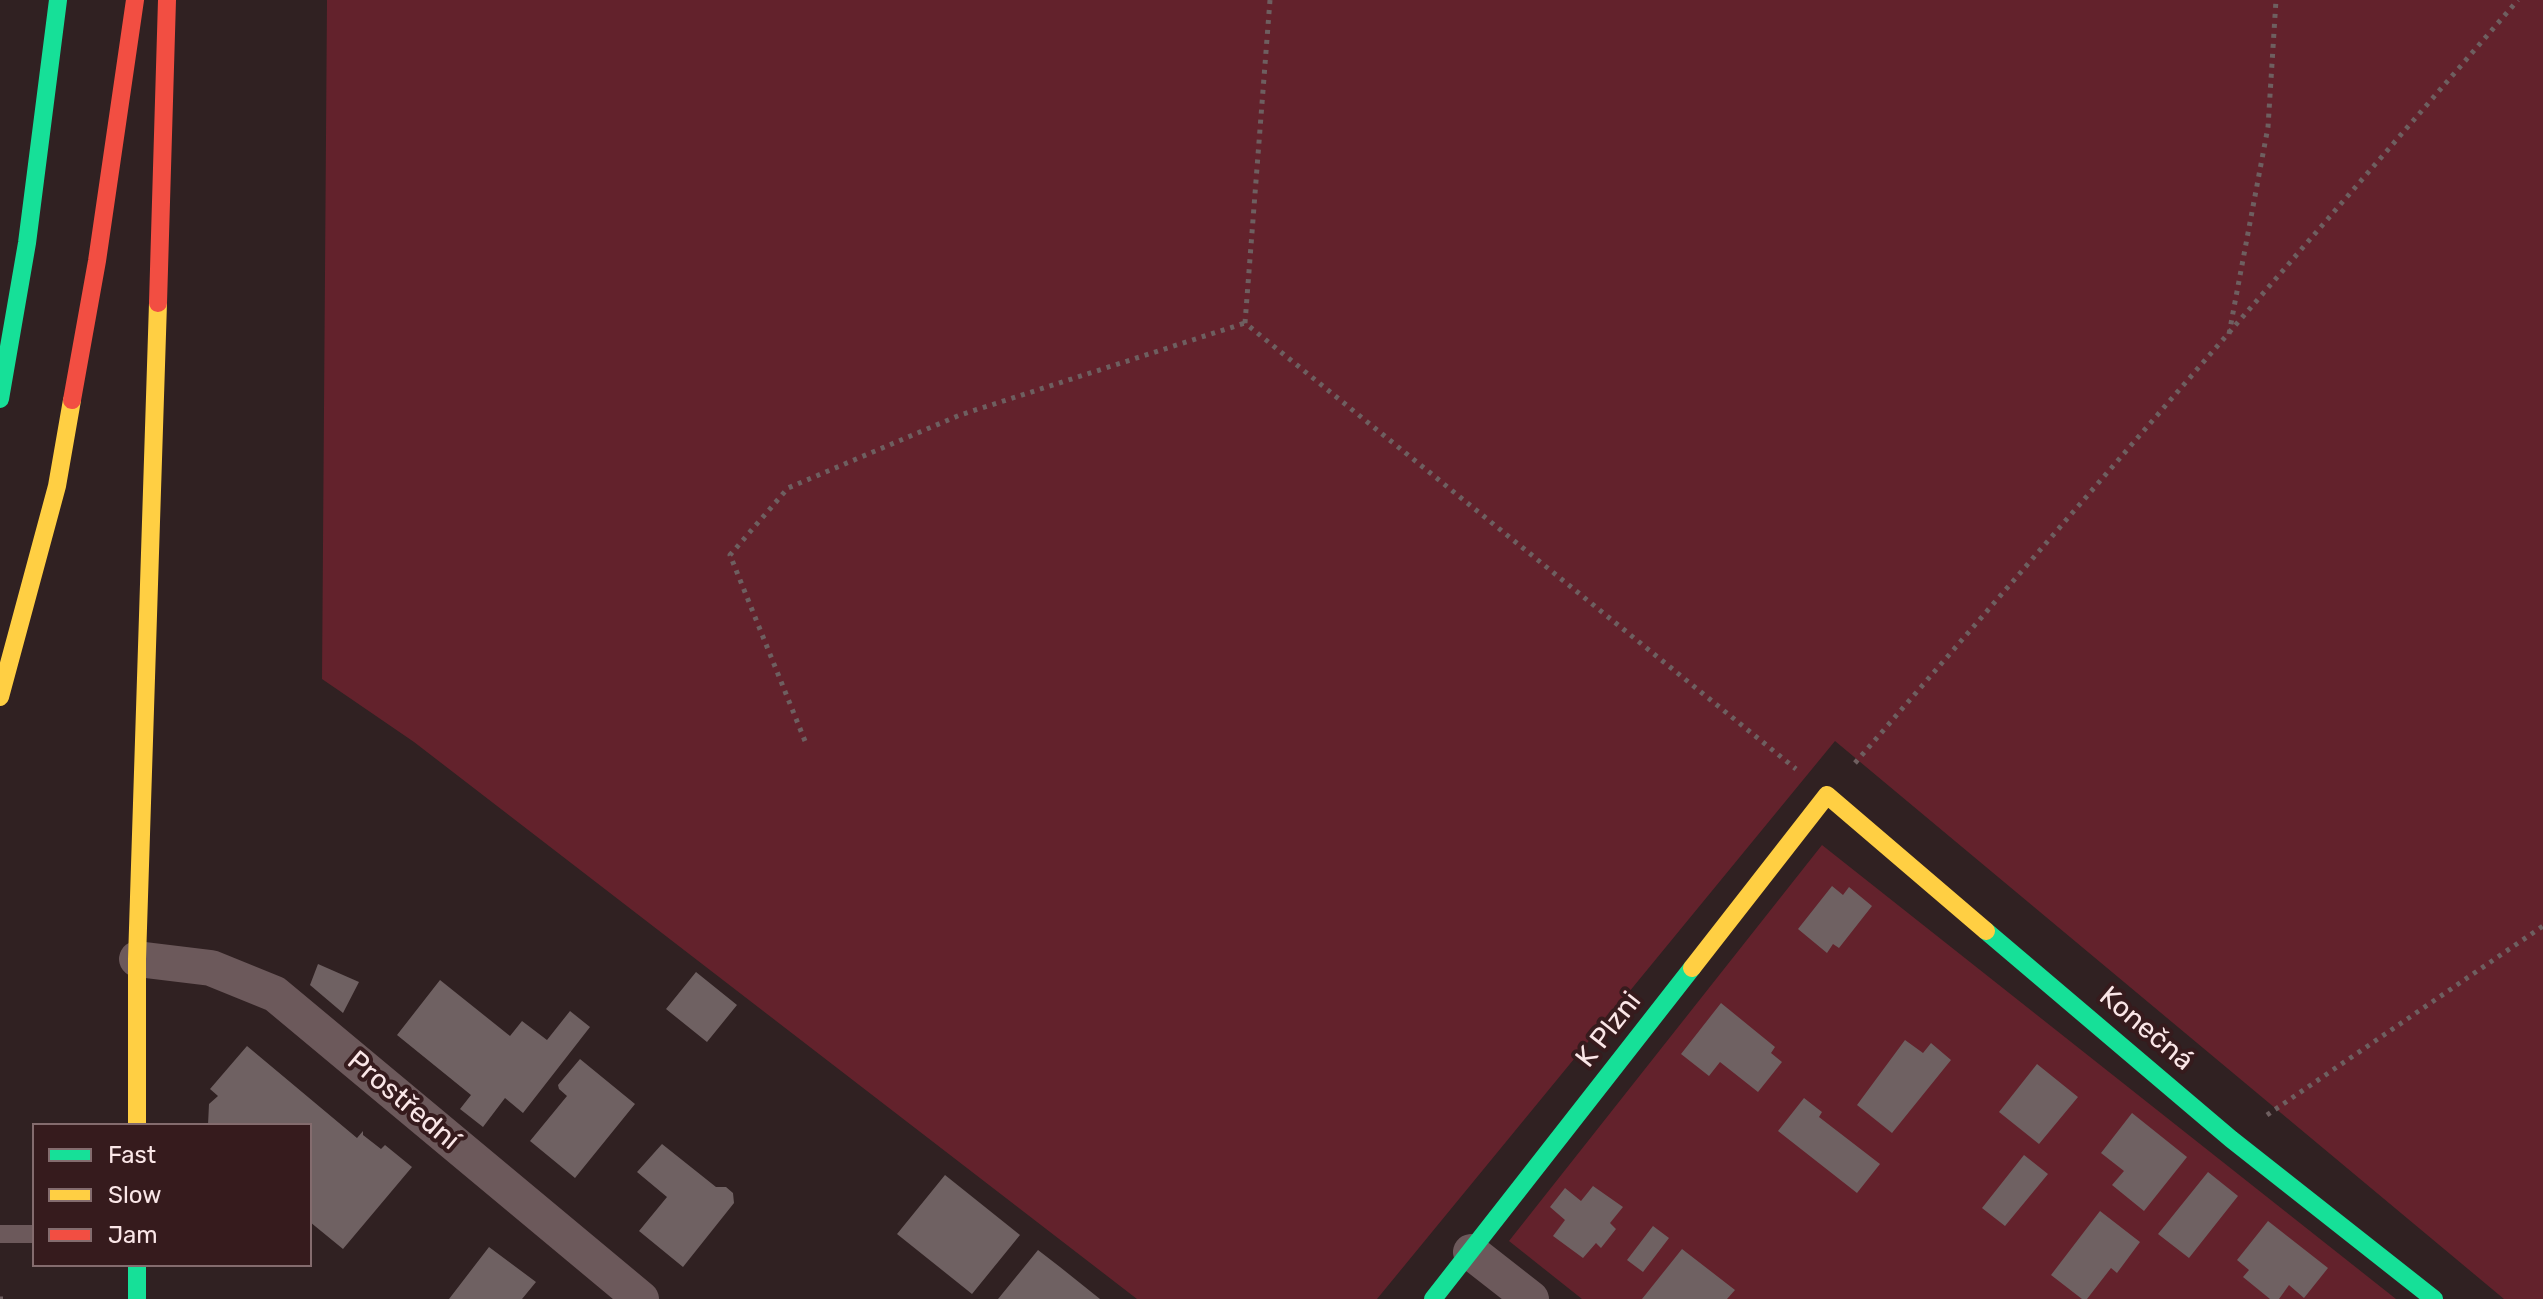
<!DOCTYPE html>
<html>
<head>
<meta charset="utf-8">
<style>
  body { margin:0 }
  #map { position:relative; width:2543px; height:1299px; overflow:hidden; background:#302122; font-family:Rubik,sans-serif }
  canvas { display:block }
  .legend { position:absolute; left:32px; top:1123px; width:280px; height:144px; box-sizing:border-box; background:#361b1d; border:2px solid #846c6e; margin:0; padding:10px 14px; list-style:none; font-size:24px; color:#fae6e7 }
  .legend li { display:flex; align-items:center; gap:16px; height:40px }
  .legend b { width:40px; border:2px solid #846c6e }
</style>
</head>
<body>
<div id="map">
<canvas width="2543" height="1299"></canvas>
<ul class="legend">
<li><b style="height:10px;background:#16e098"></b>Fast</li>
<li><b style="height:10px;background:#ffcf43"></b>Slow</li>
<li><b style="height:10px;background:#f24e42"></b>Jam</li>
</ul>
</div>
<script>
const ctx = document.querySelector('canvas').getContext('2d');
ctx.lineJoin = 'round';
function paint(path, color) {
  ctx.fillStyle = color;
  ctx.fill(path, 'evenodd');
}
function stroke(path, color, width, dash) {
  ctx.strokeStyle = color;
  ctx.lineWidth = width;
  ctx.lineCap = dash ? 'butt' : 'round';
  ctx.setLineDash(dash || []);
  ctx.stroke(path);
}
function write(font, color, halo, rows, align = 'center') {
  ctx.font = font + ' Rubik,sans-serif';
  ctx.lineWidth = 8;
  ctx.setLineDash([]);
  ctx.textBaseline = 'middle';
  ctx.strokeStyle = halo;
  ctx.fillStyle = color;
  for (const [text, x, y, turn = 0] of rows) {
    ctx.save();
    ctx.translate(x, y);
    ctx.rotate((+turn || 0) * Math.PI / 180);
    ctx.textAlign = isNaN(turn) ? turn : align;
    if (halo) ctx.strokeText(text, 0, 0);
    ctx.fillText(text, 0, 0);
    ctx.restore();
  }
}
const green = new Path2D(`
  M 327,0 L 2543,0 L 2543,1299 L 2504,1299 L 1835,741 L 1377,1299 L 1137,1299 L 414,742 L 322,679 Z
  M 1822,845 L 2396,1299 L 1582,1299 L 1509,1241 Z`);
const building = new Path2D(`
  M 1832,886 L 1843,895 L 1849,887 L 1872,906 L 1839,948 L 1833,944 L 1827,953 L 1798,929 Z
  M 318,964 L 359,982 L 343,1013 L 310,985 Z
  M 696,972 L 737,1005 L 707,1042 L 666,1009 Z
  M 440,980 L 510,1036 L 522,1021 L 547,1040 L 570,1011 L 590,1027 L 523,1113 L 505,1098 L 483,1127 L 460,1109 L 471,1095 L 397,1035 Z
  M 1721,1003 L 1775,1047 L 1771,1053 L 1782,1062 L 1758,1092 L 1720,1062 L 1709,1076 L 1681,1054 Z
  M 1905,1040 L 1923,1053 L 1931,1043 L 1951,1060 L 1892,1133 L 1857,1105 Z
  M 247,1046 L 357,1138 L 363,1131 L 363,1135 L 381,1149 L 385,1145 L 412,1167 L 343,1249 L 310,1222 L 310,1125 L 208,1125 L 209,1104 L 218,1096 L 210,1089 Z
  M 580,1059 L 635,1104 L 575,1178 L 530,1141 L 567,1096 L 559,1089 L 558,1085 Z
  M 2037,1064 L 2078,1097 L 2039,1144 L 1999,1112 Z
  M 1804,1098 L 1822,1112 L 1819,1117 L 1880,1164 L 1857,1193 L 1778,1131 Z
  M 2132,1113 L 2187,1157 L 2144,1211 L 2112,1185 L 2124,1171 L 2101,1153 Z
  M 662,1144 L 716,1187 L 726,1187 L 733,1193 L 734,1203 L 683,1267 L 639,1231 L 667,1197 L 637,1172 Z
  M 2024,1155 L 2048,1174 L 2005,1226 L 1982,1208 Z
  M 2208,1172 L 2238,1196 L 2189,1258 L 2158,1234 Z
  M 945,1175 L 1020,1235 L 972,1294 L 897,1234 Z
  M 1593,1186 L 1623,1207 L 1610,1223 L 1616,1229 L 1601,1248 L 1596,1243 L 1583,1258 L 1553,1236 L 1565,1220 L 1550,1207 L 1565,1188 L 1581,1201 Z
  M 2100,1211 L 2140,1242 L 2117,1273 L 2111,1268 L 2087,1299 L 2082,1299 L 2051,1275 Z
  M 2268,1221 L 2328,1268 L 2304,1298 L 2289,1285 L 2279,1299 L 2270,1299 L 2243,1277 L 2249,1270 L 2237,1260 Z
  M 1653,1226 L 1669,1238 L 1643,1272 L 1627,1260 Z
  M 489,1247 L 536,1282 L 522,1299 L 449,1299 Z
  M 1682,1249 L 1735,1290 L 1727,1299 L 1642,1299 Z
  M 1038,1250 L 1060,1267 L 1100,1299 L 998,1299 Z`);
const path = new Path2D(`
  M 1270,0 L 1245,323 L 1796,769
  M 2229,334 L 2268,127 L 2276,0
  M 805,741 L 730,555 L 788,488 L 960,415 L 1245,323
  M 1855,763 L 2518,0
  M 2267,1115 L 2543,926
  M 0,1299 L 3,1299`);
const lane = new Path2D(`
  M 0,1234 L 34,1234`);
const street = new Path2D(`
  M 137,959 L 211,968 L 275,994 L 641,1299
  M 1471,1252 L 1531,1299`);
const fast = new Path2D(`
  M 0,399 L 27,243 L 58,0
  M 1986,931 L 2231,1139 L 2434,1299
  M 137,1265 L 137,1299
  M 1433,1299 L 1692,968`);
const slow = new Path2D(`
  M 0,697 L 57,486 L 72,400
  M 137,959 L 137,1125
  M 137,959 L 158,303
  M 1692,968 L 1827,795 L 1986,931`);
const jam = new Path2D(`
  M 158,303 L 167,0
  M 72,400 L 97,261 L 135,0`);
const streetNames = [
  ["Konečná",2146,1029,40],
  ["K Plzni",1609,1030,-52],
  ["Prostřední",403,1101,40]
];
paint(green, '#63222c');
paint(building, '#6f6162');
stroke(path, '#6e5f60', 5, [4, 6]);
stroke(lane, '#6c595b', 18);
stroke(street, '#6c595b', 36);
stroke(fast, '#16e098', 18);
stroke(slow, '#ffcf43', 18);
stroke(jam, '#f24e42', 18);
write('28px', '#fae6e7', '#361b1d', streetNames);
</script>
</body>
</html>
